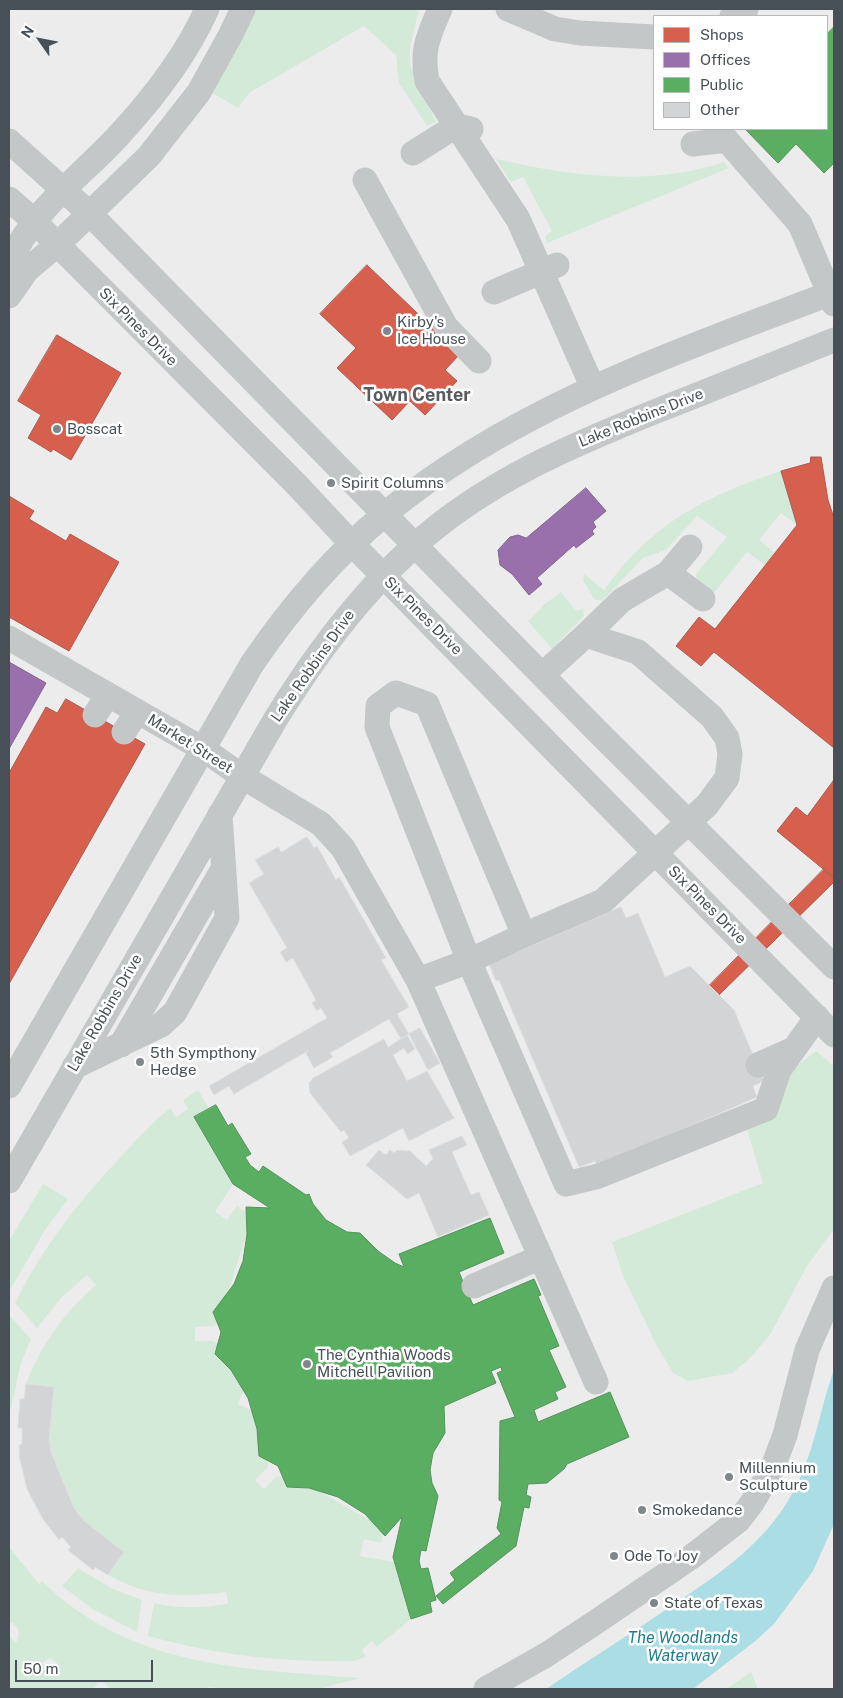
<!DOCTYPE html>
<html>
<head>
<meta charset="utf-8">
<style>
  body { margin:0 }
  #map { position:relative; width:843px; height:1698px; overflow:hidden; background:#edecec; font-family:"Public Sans",sans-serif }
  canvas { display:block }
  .frame { position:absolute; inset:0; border:10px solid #465056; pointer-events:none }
  .legend { position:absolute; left:653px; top:15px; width:175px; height:115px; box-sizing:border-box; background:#fff; border:1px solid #b5b9bb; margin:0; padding:6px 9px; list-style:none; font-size:15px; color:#465056 }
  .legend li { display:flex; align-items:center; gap:10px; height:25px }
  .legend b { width:25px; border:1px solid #b5b9bb }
  .north { position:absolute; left:15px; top:15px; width:50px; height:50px; -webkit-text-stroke:4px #fff; paint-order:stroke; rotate:303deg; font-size:14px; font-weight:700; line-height:20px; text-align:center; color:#465056 }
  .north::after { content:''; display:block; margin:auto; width:18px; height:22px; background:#465056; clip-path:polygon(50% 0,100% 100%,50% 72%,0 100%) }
  .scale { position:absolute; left:15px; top:1660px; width:138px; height:22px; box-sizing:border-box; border:2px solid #465056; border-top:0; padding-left:6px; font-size:15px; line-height:18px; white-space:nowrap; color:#465056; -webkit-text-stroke:4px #fff; paint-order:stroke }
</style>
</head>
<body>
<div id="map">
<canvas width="843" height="1698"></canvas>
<div class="frame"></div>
<ul class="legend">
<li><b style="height:14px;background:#d6604d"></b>Shops</li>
<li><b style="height:14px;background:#9970ab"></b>Offices</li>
<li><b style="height:14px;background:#5aae61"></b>Public</li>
<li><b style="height:14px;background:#d3d4d5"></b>Other</li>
</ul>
<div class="north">N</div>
<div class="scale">50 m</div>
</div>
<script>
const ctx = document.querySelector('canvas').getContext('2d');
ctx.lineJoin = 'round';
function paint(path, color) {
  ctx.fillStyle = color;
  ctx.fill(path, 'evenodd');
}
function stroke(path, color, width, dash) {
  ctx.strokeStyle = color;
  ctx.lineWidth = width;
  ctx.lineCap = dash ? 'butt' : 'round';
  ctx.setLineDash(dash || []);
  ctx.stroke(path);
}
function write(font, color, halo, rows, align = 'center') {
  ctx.font = font + ' "Public Sans",sans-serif';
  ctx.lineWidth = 5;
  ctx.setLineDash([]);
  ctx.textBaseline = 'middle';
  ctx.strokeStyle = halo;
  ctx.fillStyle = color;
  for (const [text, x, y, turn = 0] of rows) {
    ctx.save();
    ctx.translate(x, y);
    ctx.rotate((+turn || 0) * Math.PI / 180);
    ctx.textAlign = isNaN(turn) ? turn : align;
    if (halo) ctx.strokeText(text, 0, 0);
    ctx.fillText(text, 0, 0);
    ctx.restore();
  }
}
const green = new Path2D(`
  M 254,9 L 419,9 L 410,48 L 410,65 L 436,122 L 427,126 L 399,83 L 396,55 L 364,26 L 249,93 L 238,108 L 211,92 Z
  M 496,159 C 571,176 650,187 724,162 L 729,168 L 547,243 L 545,236 L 552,231 L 523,177 L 511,182 Z
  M 781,471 L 797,525 L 781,513 L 759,540 L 775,553 L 765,565 L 747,552 L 714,593 L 697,579 L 696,574 L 727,537 L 697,516 L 666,550 L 643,558 L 602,601 L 594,599 L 583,580 L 584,574 L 604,590 C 652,523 705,496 781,471 Z
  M 561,592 L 576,611 L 583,609 L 584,616 L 552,649 L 528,621 L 542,608 L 542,606 Z
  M 816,1051 L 834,1066 L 834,1229 L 807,1266 L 770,1335 L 750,1358 L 732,1373 L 688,1381 L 673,1373 L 657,1346 L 623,1276 L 612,1242 L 763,1183 L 746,1126 L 772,1115 L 794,1068 Z
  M 198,1090 L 209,1109 L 194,1118 L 233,1184 L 215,1212 L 227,1220 L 237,1206 L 246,1212 L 247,1232 L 219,1322 L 214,1326 L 195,1327 L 195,1341 L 213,1341 L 219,1345 L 216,1354 L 231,1370 L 244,1390 L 238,1404 L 253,1411 L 259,1440 L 259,1456 L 268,1460 L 268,1467 L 255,1480 L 264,1489 L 277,1476 L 285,1478 L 288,1487 L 315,1489 L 373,1522 L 383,1534 L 381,1543 L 364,1539 L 360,1556 L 394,1562 L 411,1619 L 377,1647 L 372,1641 L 362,1650 L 366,1656 C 355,1664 339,1661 326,1661 C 265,1661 207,1652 148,1636 L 154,1603 C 179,1609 202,1608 228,1604 L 226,1592 C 182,1597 148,1598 108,1575 L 124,1552 L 83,1520 L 74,1508 L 51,1452 L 49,1439 L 54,1387 L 26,1384 C 43,1341 63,1315 96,1285 L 87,1275 L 61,1298 L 37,1328 L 15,1303 C 41,1250 76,1205 116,1162 C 134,1143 150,1124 170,1108 L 176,1117 L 188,1109 L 183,1100 Z
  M 43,1184 L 68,1199 L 45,1230 L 9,1292 L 9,1241 Z
  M 10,1316 L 31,1339 L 20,1366 L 11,1409 L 9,1409 Z
  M 9,1547 L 39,1584 L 42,1581 C 130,1668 245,1669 360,1678 L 319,1689 L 218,1689 L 211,1687 L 203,1689 L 109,1689 L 106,1684 L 100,1682 L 93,1688 L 96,1689 L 9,1689 L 9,1636 L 16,1643 C 21,1634 19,1625 9,1622 ZM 50,1658 L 58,1664 L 57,1672 L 42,1663 Z
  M 78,1568 L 111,1588 L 142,1600 L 137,1632 L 91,1608 L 62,1586 Z
  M 751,1672 L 758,1689 L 726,1689 Z`);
const water = new Path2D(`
  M 834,1370 L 834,1524 L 813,1571 L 774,1624 L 754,1642 L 693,1689 L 546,1689 C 588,1660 631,1634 673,1605 C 720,1573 766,1543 793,1492 C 815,1452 819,1411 834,1370 Z`);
const shops = new Path2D(`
  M 367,265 L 460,354 L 445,370 L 457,381 L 425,415 L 410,401 L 392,420 L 337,368 L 356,348 L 320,314 Z
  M 57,335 L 121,373 L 71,460 L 53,449 L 51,452 L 28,438 L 41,415 L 18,401 Z
  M 811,457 L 821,457 L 828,500 L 834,518 L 834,748 L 714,652 L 701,666 L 676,646 L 699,617 L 715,629 L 797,525 L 781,471 L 810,463 Z
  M 9,496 L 34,511 L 29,519 L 66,541 L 70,534 L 119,562 L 69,651 L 9,617 Z
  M 66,699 L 145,744 L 9,984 L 9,773 L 46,707 L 57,713 Z
  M 834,780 L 834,878 L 777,831 L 796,807 L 807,816 Z
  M 824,869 L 834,878 L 834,882 L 719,995 L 709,986 Z`);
const offices = new Path2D(`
  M 586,488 L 606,511 L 593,522 L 596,527 L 592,531 L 594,534 L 576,548 L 574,545 L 537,578 L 542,584 L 529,595 L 512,574 L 500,565 L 498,550 L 510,537 L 518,535 L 526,538 Z
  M 9,662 L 46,683 L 9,749 Z`);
const public = new Path2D(`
  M 834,27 L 834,163 L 824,173 L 796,144 L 778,163 L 745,129 L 827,129 L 827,34 Z
  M 216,1105 L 228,1126 L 232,1123 L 251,1154 L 245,1157 L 250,1165 L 259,1172 L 263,1166 L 306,1195 L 309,1194 L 313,1204 L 326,1220 L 347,1232 L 360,1233 L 378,1251 L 395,1263 L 404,1267 L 399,1254 L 490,1218 L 504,1253 L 459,1272 L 473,1305 L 534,1279 L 541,1295 L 538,1296 L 559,1346 L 549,1350 L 566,1387 L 555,1392 L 558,1399 L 534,1410 L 538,1422 L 610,1392 L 629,1437 L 567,1464 L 564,1469 L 547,1483 L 528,1484 L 526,1495 L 531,1497 L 529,1508 L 524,1507 L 516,1546 L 443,1604 L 436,1596 L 455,1580 L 450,1573 L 501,1534 L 497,1528 L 502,1502 L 499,1500 L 500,1421 L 515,1417 L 497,1373 L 502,1371 L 501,1367 L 491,1371 L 496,1383 L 444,1406 L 445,1433 L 433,1453 L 430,1470 L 432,1483 L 438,1496 L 426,1551 L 421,1550 L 419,1561 L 421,1569 L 428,1568 L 436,1600 L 430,1602 L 432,1612 L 411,1619 L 393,1557 L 402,1517 L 385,1536 L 365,1514 L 338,1497 L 309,1488 L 287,1487 L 278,1466 L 259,1456 L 257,1429 L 248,1398 L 231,1370 L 215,1354 L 221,1332 L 213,1312 L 234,1284 L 243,1261 L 247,1234 L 246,1207 L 270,1208 L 233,1184 L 194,1117 Z`);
const building = new Path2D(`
  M 307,837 L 314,848 L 317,846 L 336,880 L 339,877 L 386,958 L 381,960 L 409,1007 L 397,1014 L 409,1034 L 401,1039 L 389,1019 L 330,1053 L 333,1057 L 314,1068 L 306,1053 L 309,1050 L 234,1094 L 229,1086 L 214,1095 L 209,1086 L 327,1018 L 321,1008 L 317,1011 L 312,1003 L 316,1000 L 293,958 L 286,962 L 280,952 L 287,948 L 249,883 L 264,874 L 255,860 L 278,847 L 281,852 Z
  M 621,907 L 626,918 L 638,913 L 665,977 L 690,966 L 734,1010 L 764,1081 L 753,1086 L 757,1097 L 597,1167 L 595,1161 L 579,1167 L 499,980 L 496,981 L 489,964 Z
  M 420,1028 L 440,1063 L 428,1070 L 409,1034 Z
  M 407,1035 L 415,1049 L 407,1054 L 404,1048 L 393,1055 L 407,1081 L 427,1071 L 454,1118 L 409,1141 L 403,1128 L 350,1156 L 342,1142 L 349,1138 L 344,1130 L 341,1132 L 310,1093 L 309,1083 L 313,1078 L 384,1039 L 388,1047 Z
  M 462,1136 L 467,1145 L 452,1152 L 471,1195 L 479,1192 L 489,1215 L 438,1237 L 419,1193 L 407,1199 L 366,1165 L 379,1150 L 386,1155 L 390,1150 L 394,1153 L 397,1150 L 410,1151 L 426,1166 L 433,1159 L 429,1150 Z
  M 26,1384 L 54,1387 L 49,1439 L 51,1452 L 74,1508 L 83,1520 L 124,1552 L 108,1575 L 95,1567 L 93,1570 L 68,1550 L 71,1547 L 62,1537 L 59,1540 L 43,1519 L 27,1489 L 20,1460 L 19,1445 L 22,1444 L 22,1428 L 18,1428 L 20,1399 L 24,1399 Z`);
const minor = new Path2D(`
  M 440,9 C 428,37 421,50 427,81 L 518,219 L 593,388
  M 508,9 L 555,29 L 580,33 L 654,37
  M 732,16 L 746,9
  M 717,129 L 800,224 L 834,304
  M 9,141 L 89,213 L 597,731 L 834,967
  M 693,144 L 727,140
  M 413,153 L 456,126 L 471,129
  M 365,180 L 446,327 L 479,361
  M 9,199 L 34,221 L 296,484 L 352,544 L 834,1035
  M 9,265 C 30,211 82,176 120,134 C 154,97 186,56 207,9
  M 494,292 L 557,265
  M 9,296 L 27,270 L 57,245 L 149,156 L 199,92 L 230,36 L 243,9
  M 668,573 L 690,547
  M 586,635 L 622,600 L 668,573 L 703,599
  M 9,638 L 203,749 L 243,777 L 321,824 L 343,848 L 418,980 L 469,961 L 524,935
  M 542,675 L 586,635 L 638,652 L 712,717 L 727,738 L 730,754 L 727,778 L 707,805 L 603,901 L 524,935 L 427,704 L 396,693 L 378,706 L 377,727 L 469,961 L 566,1184 L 599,1176 L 766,1109 L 779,1070 L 817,1017
  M 95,715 L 108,695
  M 124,732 L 137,712
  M 418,980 L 596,1382
  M 121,1045 L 223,869
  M 758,1065 L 794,1049
  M 74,1067 L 161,1025 L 175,1012 L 227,918 L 220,814
  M 9,1086 L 252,664 C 290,608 333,557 385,514 C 514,407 679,351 834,292
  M 9,1181 L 275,720 C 314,657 357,598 413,547 C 484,482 572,445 659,410 C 718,387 776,363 834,340
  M 474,1286 L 541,1257
  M 486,1689 L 546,1655 L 593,1624 L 690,1558 L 739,1520 L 752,1503 L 773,1467 L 785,1435 L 807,1350 L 834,1288`);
const markers = [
  [387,331,5,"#80878a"],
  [57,429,5,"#80878a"],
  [331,483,5,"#80878a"],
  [140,1062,5,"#80878a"],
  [307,1364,5,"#80878a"],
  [729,1477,5,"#80878a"],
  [642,1510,5,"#80878a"],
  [614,1556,5,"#80878a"],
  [654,1603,5,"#80878a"]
];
const poiNames = [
  ["Kirby's",397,322],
  ["Ice House",397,339],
  ["Bosscat",67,429],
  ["Spirit Columns",341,483],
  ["5th Sympthony",150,1053],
  ["Hedge",150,1070],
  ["The Cynthia Woods",317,1355],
  ["Mitchell Pavilion",317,1372],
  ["Millennium",739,1468],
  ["Sculpture",739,1485],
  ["Smokedance",652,1510],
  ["Ode To Joy",624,1556],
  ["State of Texas",664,1603]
];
const streetNames = [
  ["Six Pines Drive",138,327,45],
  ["Lake Robbins Drive",641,418,-22],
  ["Six Pines Drive",423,616,45],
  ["Lake Robbins Drive",313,666,-55],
  ["Market Street",190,744,32],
  ["Six Pines Drive",707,905,45],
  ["Lake Robbins Drive",105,1013,-60]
];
const waterNames = [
  ["The Woodlands",683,1638],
  ["Waterway",683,1656]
];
const quarterNames = [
  ["Town Center",417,395]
];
paint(green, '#d3ead9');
paint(water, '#aadde4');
paint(shops, '#d6604d');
stroke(shops, '#ab5b50', 1);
paint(offices, '#9970ab');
stroke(offices, '#806692', 1);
paint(public, '#5aae61');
stroke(public, '#54925e', 1);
paint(building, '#d3d4d5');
stroke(building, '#dededf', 1);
stroke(minor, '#c4c7c7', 25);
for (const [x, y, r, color] of markers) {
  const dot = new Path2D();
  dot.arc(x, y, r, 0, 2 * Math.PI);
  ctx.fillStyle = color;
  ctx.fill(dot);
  stroke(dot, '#fff', 2);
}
write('15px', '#465056', '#fff', poiNames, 'left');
write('15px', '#465056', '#fff', streetNames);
write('italic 16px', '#1a7e8d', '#fff', waterNames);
write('bold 18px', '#595c5f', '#fff', quarterNames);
</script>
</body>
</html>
